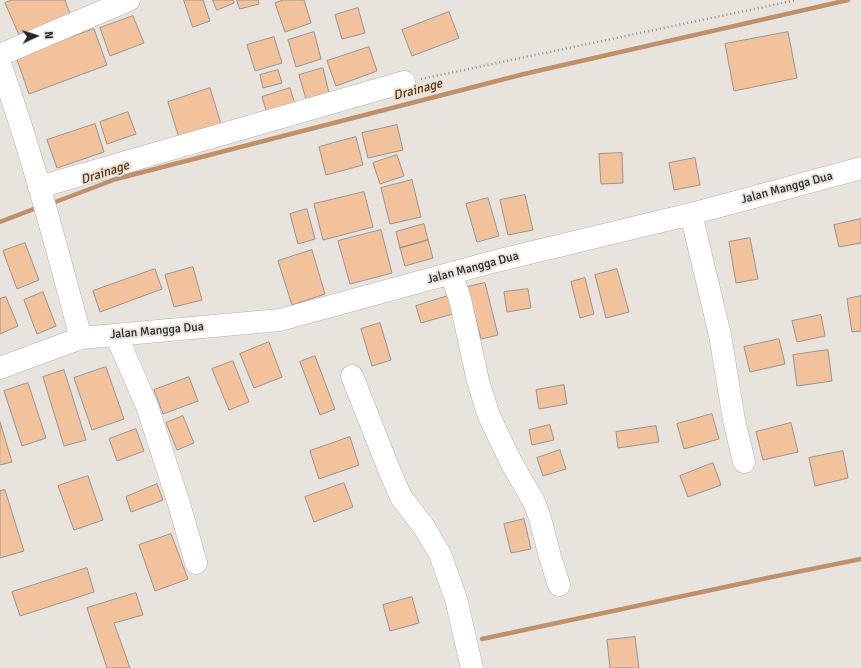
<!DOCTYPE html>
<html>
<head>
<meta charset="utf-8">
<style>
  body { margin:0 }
  #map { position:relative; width:861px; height:668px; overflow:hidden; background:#e9e3de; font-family:Signika,sans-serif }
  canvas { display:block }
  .north { position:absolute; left:16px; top:16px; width:40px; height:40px; -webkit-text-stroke:3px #e9e3de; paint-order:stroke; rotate:86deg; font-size:11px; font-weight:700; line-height:16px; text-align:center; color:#272423 }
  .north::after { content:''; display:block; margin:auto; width:14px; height:18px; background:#272423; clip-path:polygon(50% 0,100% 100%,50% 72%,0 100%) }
</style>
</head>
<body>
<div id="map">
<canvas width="861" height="668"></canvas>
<div class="north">N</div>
</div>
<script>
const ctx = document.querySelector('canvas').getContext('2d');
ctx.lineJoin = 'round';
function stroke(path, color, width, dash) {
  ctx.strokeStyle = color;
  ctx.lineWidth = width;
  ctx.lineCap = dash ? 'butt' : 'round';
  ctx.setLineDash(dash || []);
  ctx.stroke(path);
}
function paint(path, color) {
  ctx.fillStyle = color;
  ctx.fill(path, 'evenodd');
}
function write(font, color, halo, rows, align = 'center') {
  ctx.font = font + ' Signika,sans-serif';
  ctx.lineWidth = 4;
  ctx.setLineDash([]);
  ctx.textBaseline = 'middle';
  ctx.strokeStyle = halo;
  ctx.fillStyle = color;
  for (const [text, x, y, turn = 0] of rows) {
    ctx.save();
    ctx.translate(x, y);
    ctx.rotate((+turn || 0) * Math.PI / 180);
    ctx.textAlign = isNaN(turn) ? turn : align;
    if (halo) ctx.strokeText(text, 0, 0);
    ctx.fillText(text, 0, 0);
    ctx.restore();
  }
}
const stream = new Path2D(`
  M 50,204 L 116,179 L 524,74 L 848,0
  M 0,222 L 39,207
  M 482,639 L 772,577 L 861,559`);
const building = new Path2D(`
  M 12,0 L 65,0 L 70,14 L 19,35 L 5,3 Z
  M 184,0 L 203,0 L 210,21 L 193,27 Z
  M 213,0 L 233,0 L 234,3 L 217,10 Z
  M 237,0 L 258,0 L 259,4 L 240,9 Z
  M 284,0 L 304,0 L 311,23 L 285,32 L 275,3 Z
  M 358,8 L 365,33 L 342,39 L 335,15 Z
  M 449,12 L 459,38 L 412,56 L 402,30 Z
  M 133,16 L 144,43 L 110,56 L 100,28 Z
  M 94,29 L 107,65 L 29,94 L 16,57 Z
  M 314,32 L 321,59 L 296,67 L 288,40 Z
  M 788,32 L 797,78 L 734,91 L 725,44 Z
  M 274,37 L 282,63 L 255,71 L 247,45 Z
  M 369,47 L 377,71 L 336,86 L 327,61 Z
  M 323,68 L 329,93 L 306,99 L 299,75 Z
  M 278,70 L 282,83 L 263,88 L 260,75 Z
  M 210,88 L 221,124 L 179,138 L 168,102 Z
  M 290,88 L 295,104 L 267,113 L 262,97 Z
  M 128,112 L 136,134 L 107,144 L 100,122 Z
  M 95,124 L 104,152 L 57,168 L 47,140 Z
  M 397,125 L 403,150 L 368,158 L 362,133 Z
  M 356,137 L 363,165 L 326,175 L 319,147 Z
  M 622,153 L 623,183 L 601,184 L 599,154 Z
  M 397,155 L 404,176 L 380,184 L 373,163 Z
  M 695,158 L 700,185 L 674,190 L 669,163 Z
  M 412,180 L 421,217 L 390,224 L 381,188 Z
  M 364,192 L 373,227 L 323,240 L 314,204 Z
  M 525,195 L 533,230 L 508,235 L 500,200 Z
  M 488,198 L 499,236 L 477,242 L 466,204 Z
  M 307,209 L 315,239 L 298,244 L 290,214 Z
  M 861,219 L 861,243 L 839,247 L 834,225 Z
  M 424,224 L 428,240 L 400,248 L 396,232 Z
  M 381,230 L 392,273 L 350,284 L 338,241 Z
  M 750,238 L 758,279 L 736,283 L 729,242 Z
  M 428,240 L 433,258 L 405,266 L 400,248 Z
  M 25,243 L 39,280 L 17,289 L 3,251 Z
  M 312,250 L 325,294 L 292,305 L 278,261 Z
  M 193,267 L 202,300 L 174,307 L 165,275 Z
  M 155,269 L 162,289 L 100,312 L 93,291 Z
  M 617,269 L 629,312 L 606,318 L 595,275 Z
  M 585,278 L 594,314 L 580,318 L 571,282 Z
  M 485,283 L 498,335 L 481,339 L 467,287 Z
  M 528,289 L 531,308 L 507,312 L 504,292 Z
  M 43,292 L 56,326 L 37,334 L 24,300 Z
  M 451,295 L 456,313 L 421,323 L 416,306 Z
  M 861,296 L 861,331 L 852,332 L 847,299 Z
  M 6,297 L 18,326 L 0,334 L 0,299 Z
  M 821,315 L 825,336 L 797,342 L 792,321 Z
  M 380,323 L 391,360 L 372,366 L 361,329 Z
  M 779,339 L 785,364 L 750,372 L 744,347 Z
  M 269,342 L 282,377 L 254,388 L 240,354 Z
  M 828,350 L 832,381 L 797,386 L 793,355 Z
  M 315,356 L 335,409 L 320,415 L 300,362 Z
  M 233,361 L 249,402 L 229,410 L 212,369 Z
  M 106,367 L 124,419 L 92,430 L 74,378 Z
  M 64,370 L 86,440 L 64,446 L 43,377 Z
  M 189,377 L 198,401 L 163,414 L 154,390 Z
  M 28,383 L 46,438 L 22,446 L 4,391 Z
  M 564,385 L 567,404 L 539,409 L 536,390 Z
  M 712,414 L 719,439 L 684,449 L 677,424 Z
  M 183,416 L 194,443 L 177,450 L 166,423 Z
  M 0,422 L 12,462 L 0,465 Z
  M 791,423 L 798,452 L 763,460 L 756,432 Z
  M 550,425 L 554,440 L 532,445 L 529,430 Z
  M 656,426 L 659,442 L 618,448 L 616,432 Z
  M 136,429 L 144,451 L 117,461 L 109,439 Z
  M 350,437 L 359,465 L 319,479 L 310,451 Z
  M 560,450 L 566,469 L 543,476 L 537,458 Z
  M 843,451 L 848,478 L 815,486 L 809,458 Z
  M 713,463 L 721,485 L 688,497 L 680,476 Z
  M 88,476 L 103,520 L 74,530 L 58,486 Z
  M 344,483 L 353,507 L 314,522 L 305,497 Z
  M 157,484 L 163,500 L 131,512 L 126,497 Z
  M 5,490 L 24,551 L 0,558 L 0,491 Z
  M 524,519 L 531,549 L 511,553 L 504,524 Z
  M 171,534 L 188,579 L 155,591 L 139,545 Z
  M 87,568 L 94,592 L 20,616 L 12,592 Z
  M 136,593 L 143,615 L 114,623 L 130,668 L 107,668 L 87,608 Z
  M 412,597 L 419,623 L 390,631 L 383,605 Z
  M 635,637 L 639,668 L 610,668 L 607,640 Z`);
const path = new Path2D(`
  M 421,79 L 797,0`);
const minor = new Path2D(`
  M 0,55 L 129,0
  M 0,64 C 32,153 56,246 81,338
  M 39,187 L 404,82
  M 691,214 L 720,335 L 734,420 L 744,462
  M 451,273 L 460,299 L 478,381 L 489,416 L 512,464 L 534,502 L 540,518 L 550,557 L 559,585
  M 116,335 L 147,406 L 179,504 L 196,563
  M 0,368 L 81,338 L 280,320 L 492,262 L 691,214 L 861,168
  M 352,376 L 390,472 L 401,497 L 424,527 L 440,554 L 456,599 L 472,668`);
const streetNames = [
  ["Jalan Mangga Dua",787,188,-15],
  ["Jalan Mangga Dua",473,268,-15],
  ["Jalan Mangga Dua",157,331,-5]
];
const waterNames = [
  ["Drainage",418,90,-15],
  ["Drainage",105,173,-18]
];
stroke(stream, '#be916b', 4.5);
paint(building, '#f2c29c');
stroke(building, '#99938f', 1);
stroke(minor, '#b5afab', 23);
stroke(path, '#918c89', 2.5, [1, 3]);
stroke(minor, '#fff', 22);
write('12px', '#272423', '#e9e3de', streetNames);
write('italic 13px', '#5f3303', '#e9e3de', waterNames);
</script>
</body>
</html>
